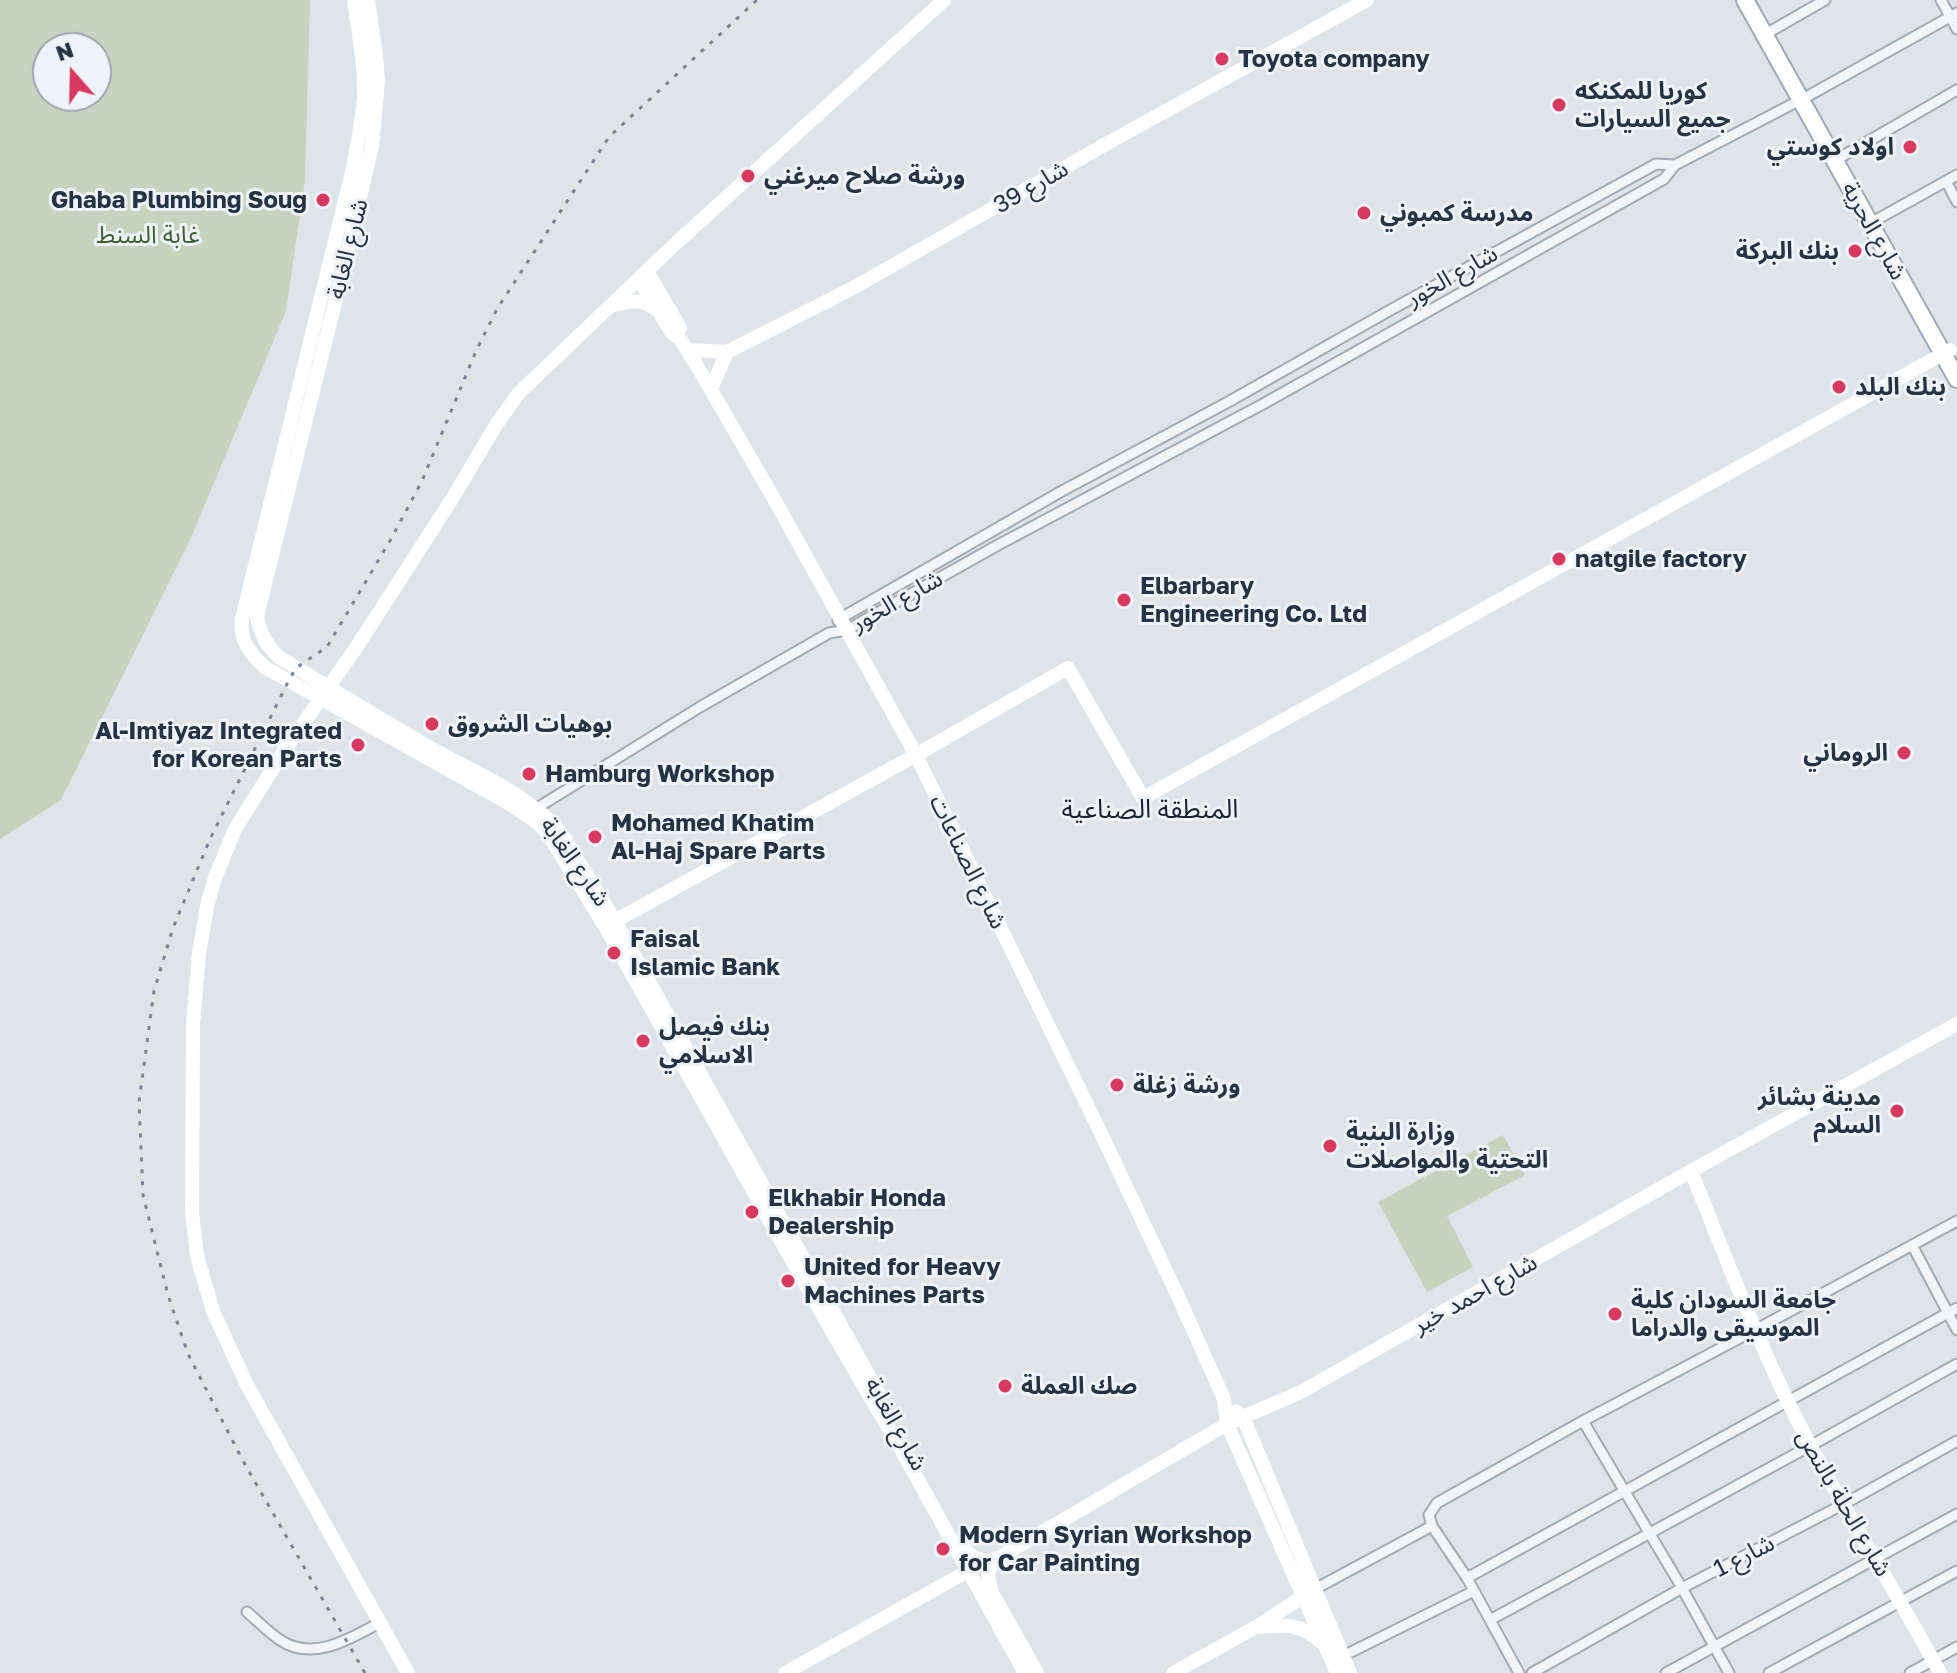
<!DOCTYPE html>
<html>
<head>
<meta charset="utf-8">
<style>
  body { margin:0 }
  #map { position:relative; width:1957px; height:1673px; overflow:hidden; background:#dfe4e9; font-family:"Golos Text",sans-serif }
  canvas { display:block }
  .north { position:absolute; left:32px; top:32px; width:80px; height:80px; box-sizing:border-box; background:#eef3f7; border:2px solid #9ea6af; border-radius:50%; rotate:340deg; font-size:22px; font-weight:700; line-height:32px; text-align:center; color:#263342 }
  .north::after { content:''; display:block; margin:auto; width:28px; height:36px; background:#d93961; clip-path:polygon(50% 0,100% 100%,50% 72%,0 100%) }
</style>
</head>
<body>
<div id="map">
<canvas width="1957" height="1673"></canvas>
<div class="north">N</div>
</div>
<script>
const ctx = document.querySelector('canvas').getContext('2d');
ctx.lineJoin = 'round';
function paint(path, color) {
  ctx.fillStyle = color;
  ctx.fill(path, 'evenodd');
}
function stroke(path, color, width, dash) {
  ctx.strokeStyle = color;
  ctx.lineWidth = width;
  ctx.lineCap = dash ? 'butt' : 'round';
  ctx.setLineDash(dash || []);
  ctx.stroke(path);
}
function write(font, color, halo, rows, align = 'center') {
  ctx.font = font + ' "Golos Text","Noto Sans Arabic",sans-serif';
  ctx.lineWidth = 6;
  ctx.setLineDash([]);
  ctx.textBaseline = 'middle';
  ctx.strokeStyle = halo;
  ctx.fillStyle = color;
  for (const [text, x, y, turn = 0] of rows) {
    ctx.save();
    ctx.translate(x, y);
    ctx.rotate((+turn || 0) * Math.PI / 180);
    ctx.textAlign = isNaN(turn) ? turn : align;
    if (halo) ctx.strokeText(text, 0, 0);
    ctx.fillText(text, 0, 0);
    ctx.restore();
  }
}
const green = new Path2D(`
  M 0,0 L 310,0 L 305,181 L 286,311 L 191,538 L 61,800 L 0,839 ZM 96,48 L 96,96 L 48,96 L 48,48 Z
  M 1503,1135 L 1525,1175 L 1447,1216 L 1473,1267 L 1427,1292 L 1378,1202 Z`);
const street = new Path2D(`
  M 1941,0 L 1957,29
  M 1771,31 L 1825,0
  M 1841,157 L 1957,90
  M 1946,181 L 1957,202
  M 1876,220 L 1957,175
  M 838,621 L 841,618 L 1062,491 L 1230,401 L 1385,313 L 1656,164 L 1675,165
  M 537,808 L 700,707 L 829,633 L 847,630 L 998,545 L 1263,404 L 1664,179 L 1675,165 L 1808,96 L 1957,13
  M 1912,1245 L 1957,1330
  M 1583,1421 L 1682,1588 L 1729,1673
  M 1432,1526 L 1467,1578 L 1519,1673
  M 1467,1578 L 1957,1308
  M 1315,1589 L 1432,1526 L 1429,1515 L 1437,1503 L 1583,1421 L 1755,1330 L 1957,1221
  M 247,1612 C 258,1621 268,1632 280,1640 C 312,1662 350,1639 379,1623
  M 1490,1620 L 1810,1446 L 1957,1364
  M 1343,1656 L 1474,1591
  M 1532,1673 L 1682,1588 L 1844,1504 L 1957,1441
  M 1666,1673 L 1957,1514
  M 1769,1673 L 1957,1571
  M 1910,1673 L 1957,1647`);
const secondary = new Path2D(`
  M 354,0 C 358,31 365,63 364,94 C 363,119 357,144 353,168 L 242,619 C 239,641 251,655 266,668 L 508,803 L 538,823 L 550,837 L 606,928 L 830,1328 L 903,1453 L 1025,1673
  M 368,0 L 376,55 L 378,81 L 372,146 L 344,267 L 257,616 C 260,633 266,645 279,657 C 328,687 377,717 427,746 C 471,771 529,794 561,833 L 615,921 L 878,1392
  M 647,271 L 680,328
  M 639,279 L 672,333 L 681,340 L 700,371 L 773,497 L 916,755 L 1096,1123 L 1177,1294 L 1224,1399 L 1227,1424 L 1337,1673
  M 612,305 C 630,301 641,298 656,309
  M 687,350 L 727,352 L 853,288 L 1106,144 L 1367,0
  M 711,389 L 727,352
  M 615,921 L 916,755 L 1068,668 L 1143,798 L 1950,350
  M 1691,1171 C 1728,1263 1763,1357 1810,1445 C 1851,1522 1899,1596 1940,1673
  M 1236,1411 L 1243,1417 L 1350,1673
  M 961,1543 C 969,1557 977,1561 993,1561
  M 993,1561 L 1227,1424 L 1301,1392 L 1691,1171 L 1957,1024
  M 993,1561 L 988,1574 L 991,1591 L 1037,1673
  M 1257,1627 C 1285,1625 1300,1622 1322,1643
  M 408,1673 L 247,1385 L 213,1311 L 197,1256 L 192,1212 L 193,1024 L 199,953 L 208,902 L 215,878 L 235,829 L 284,751 L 358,645 L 452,499 L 496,425 L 519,393 L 674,245 L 944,0
  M 785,1673 L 968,1571
  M 1173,1673 L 1256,1627 L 1310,1592`);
const primary = new Path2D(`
  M 1745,0 L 1957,379`);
const rail = new Path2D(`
  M 365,1673 L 243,1461 L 188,1354 L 168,1295 L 143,1195 L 139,1102 L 154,991 L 173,928 L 210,839 L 288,682 L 296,668 L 327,647 L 391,539 L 422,481 L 476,351 L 497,309 L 609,137 L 757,0`);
const markers = [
  [1222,59,8,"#d93961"],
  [1559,105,8,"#d93961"],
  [1910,147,8,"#d93961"],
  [748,176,8,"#d93961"],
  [323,200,8,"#d93961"],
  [1364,213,8,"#d93961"],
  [1855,251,8,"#d93961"],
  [1839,387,8,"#d93961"],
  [1559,559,8,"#d93961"],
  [1124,600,8,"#d93961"],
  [432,724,8,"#d93961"],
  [358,745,8,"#d93961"],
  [1904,753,8,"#d93961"],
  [529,774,8,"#d93961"],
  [595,837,8,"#d93961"],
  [614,953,8,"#d93961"],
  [643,1041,8,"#d93961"],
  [1117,1085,8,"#d93961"],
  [1897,1111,8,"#d93961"],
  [1330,1146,8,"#d93961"],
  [752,1212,8,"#d93961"],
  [788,1281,8,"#d93961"],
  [1615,1314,8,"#d93961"],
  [1005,1386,8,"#d93961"],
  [943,1549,8,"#d93961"]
];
const poiNames = [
  ["Toyota company",1238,59],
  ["كوريا للمكنكه",1575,91],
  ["جميع السيارات",1575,119],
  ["اولاد كوستي",1894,147,"right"],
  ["ورشة صلاح ميرغني",764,176],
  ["Ghaba Plumbing Soug",307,200,"right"],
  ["مدرسة كمبوني",1380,213],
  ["بنك البركة",1839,251,"right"],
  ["بنك البلد",1855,387],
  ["natgile factory",1575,559],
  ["Elbarbary",1140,586],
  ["Engineering Co. Ltd",1140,614],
  ["بوهيات الشروق",448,724],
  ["Al-Imtiyaz Integrated",342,731,"right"],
  ["for Korean Parts",342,759,"right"],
  ["الروماني",1888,753,"right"],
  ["Hamburg Workshop",545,774],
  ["Mohamed Khatim",611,823],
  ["Al-Haj Spare Parts",611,851],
  ["Faisal",630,939],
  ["Islamic Bank",630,967],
  ["بنك فيصل",659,1027],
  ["الاسلامي",659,1055],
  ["ورشة زغلة",1133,1085],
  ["مدينة بشائر",1881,1097,"right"],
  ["السلام",1881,1125,"right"],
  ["وزارة البنية",1346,1132],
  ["التحتية والمواصلات",1346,1160],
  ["Elkhabir Honda",768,1198],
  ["Dealership",768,1226],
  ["United for Heavy",804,1267],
  ["Machines Parts",804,1295],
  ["جامعة السودان كلية",1631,1300],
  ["الموسيقى والدراما",1631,1328],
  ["صك العملة",1021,1386],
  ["Modern Syrian Workshop",959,1535],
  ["for Car Painting",959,1563]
];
const streetNames = [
  ["شارع 39",1031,187,-30],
  ["شارع الحرية",1874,231,61],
  ["شارع الغابة",348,249,-76],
  ["شارع الخور",1452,276,-29],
  ["شارع الخور",897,601,-29],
  ["شارع الغابة",575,862,55],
  ["شارع الصناعات",968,862,64],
  ["شارع احمد خير",1475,1294,-29],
  ["شارع الغابة",896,1424,61],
  ["شارع الحلة بالنص",1844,1503,60],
  ["شارع 1",1744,1556,-27]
];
const parkNames = [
  ["غابة السنط",148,235]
];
const neighbourhoodNames = [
  ["المنطقة الصناعية",1150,810]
];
paint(green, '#c6d4bf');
stroke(street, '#a4abb4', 13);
stroke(primary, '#9da9b6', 20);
stroke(street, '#f2f4f7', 9);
stroke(secondary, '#fff', 14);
stroke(primary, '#fff', 16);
stroke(rail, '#778594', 3, [4, 8]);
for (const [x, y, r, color] of markers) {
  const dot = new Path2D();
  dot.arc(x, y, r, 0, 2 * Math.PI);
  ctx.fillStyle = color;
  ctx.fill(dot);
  stroke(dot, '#eef3f7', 3);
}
write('bold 24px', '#263342', '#eef3f7', poiNames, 'left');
write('24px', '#263342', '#eef3f7', streetNames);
write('24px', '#3f5e32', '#eef3f7', parkNames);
write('26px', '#192432', '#eef3f7', neighbourhoodNames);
</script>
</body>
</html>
